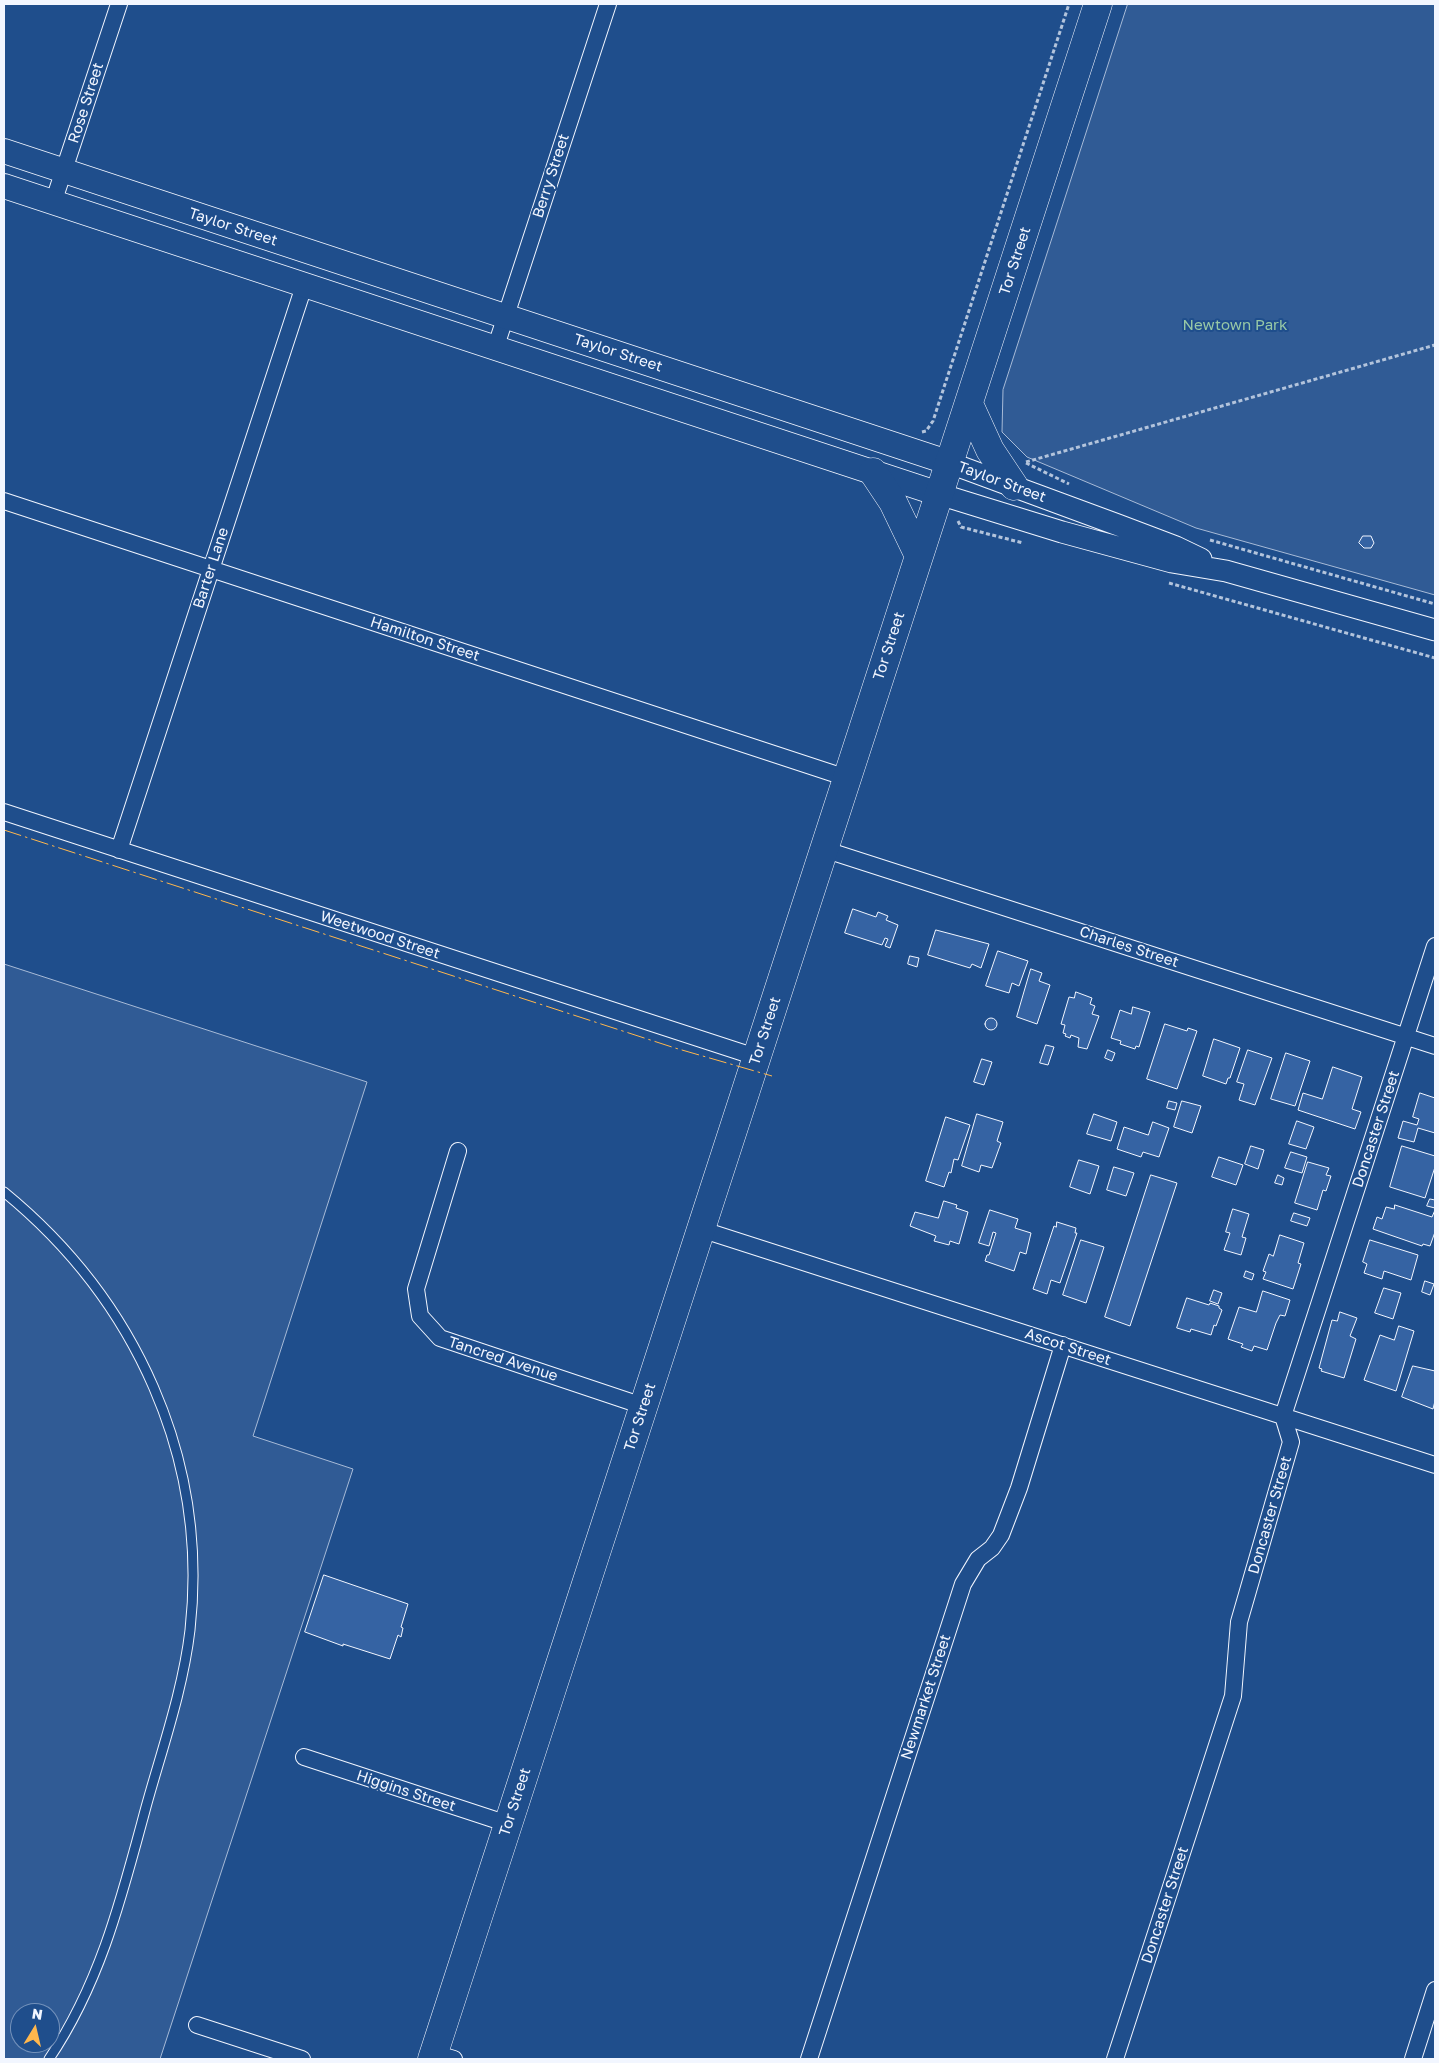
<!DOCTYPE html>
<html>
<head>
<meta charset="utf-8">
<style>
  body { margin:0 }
  #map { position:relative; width:1439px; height:2063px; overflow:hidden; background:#1f4e8c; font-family:"Golos Text",sans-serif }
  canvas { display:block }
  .frame { position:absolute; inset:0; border:5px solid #f2f6ff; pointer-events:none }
  .north { position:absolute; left:10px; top:2003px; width:50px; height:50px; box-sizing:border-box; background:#1f4e8c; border:1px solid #7391ba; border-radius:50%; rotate:9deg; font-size:14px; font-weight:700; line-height:20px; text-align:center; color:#f2f6ff }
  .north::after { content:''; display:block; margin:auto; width:18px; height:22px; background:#ffb74d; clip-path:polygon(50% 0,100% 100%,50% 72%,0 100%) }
</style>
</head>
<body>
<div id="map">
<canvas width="1439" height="2063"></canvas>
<div class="frame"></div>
<div class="north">N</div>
</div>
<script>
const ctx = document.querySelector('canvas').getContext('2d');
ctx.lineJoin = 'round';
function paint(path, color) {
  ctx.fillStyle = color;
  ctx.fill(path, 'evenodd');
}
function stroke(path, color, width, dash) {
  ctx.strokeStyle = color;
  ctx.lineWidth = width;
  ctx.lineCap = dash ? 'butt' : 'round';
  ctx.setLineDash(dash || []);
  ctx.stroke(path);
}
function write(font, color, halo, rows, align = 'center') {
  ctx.font = font + ' "Golos Text",sans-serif';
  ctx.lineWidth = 4;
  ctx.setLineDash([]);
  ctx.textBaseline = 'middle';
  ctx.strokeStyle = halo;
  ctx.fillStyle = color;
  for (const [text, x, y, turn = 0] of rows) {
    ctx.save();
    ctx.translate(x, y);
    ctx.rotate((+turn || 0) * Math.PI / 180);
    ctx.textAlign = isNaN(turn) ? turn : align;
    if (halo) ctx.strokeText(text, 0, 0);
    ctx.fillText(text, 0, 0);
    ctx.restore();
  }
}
const built = new Path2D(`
  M 1128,4 L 1435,4 L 1435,595 L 1196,528 L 1027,457 L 1002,432 L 1003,390 Z
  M 4,964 L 367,1082 L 253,1436 L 353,1469 L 160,2059 L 4,2059 ZM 20,2013 L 50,2013 L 50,2043 L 20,2043 Z`);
const building = new Path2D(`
  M 1363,536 L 1371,536 L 1374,543 L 1371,548 L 1364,548 L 1359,543 Z
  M 853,909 L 876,917 L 878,912 L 888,916 L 886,920 L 898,925 L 890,948 L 885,946 L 888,939 L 885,938 L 882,945 L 845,933 Z
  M 936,930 L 989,944 L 981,968 L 972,964 L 970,968 L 928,955 Z
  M 998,951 L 1028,961 L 1019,986 L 1012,983 L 1009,993 L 986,986 Z
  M 910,956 L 919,958 L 917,967 L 908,964 Z
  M 1031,969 L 1042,973 L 1039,981 L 1050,985 L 1037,1024 L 1017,1017 Z
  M 1076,992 L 1092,998 L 1090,1004 L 1095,1006 L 1092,1014 L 1099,1016 L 1087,1049 L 1078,1047 L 1079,1038 L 1071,1035 L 1070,1038 L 1065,1036 L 1066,1034 L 1063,1033 L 1065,1025 L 1061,1024 L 1069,997 L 1074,998 Z
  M 1133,1007 L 1150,1012 L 1139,1047 L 1136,1046 L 1135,1049 L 1120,1044 L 1121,1041 L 1111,1038 L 1120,1010 L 1131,1014 Z
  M985 1024a6 6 0 1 1 12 0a6 6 0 1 1-12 0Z
  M 1165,1024 L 1187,1031 L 1188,1028 L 1197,1031 L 1177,1089 L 1147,1079 Z
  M 1214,1039 L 1240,1048 L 1230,1078 L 1228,1078 L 1226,1084 L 1203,1076 Z
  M 1046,1045 L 1054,1047 L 1048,1065 L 1040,1063 Z
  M 1108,1050 L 1115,1053 L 1112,1061 L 1105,1058 Z
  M 1248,1050 L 1272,1058 L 1255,1105 L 1239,1100 L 1244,1084 L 1237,1082 Z
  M 1286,1053 L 1310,1061 L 1295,1106 L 1271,1099 Z
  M 982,1059 L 992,1062 L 984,1085 L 974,1082 Z
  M 1333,1067 L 1362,1077 L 1352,1109 L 1361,1112 L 1355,1129 L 1298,1110 L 1303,1093 L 1322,1099 Z
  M 1420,1093 L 1435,1098 L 1435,1133 L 1418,1128 L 1414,1142 L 1398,1138 L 1403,1121 L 1417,1125 L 1419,1119 L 1413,1117 Z
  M 1169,1101 L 1177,1103 L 1175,1110 L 1167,1108 Z
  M 1182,1101 L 1201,1106 L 1192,1133 L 1174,1127 Z
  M 977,1114 L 1003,1122 L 997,1141 L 1001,1143 L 992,1168 L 981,1165 L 979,1172 L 962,1166 Z
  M 1094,1114 L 1117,1122 L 1111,1141 L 1087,1134 Z
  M 946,1117 L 970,1125 L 958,1160 L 954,1159 L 951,1173 L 949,1172 L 944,1187 L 926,1181 Z
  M 1297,1121 L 1314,1127 L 1306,1149 L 1289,1144 Z
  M 1153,1122 L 1169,1128 L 1159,1157 L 1143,1152 L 1141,1157 L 1117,1149 L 1124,1127 L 1148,1135 Z
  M 1251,1146 L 1264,1150 L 1258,1169 L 1245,1164 Z
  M 1402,1146 L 1435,1156 L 1435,1167 L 1425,1198 L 1390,1187 Z
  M 1291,1152 L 1307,1157 L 1302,1173 L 1285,1168 Z
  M 1219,1157 L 1243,1165 L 1236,1185 L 1212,1177 Z
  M 1079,1160 L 1099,1166 L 1090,1194 L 1070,1187 Z
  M 1308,1162 L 1329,1168 L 1326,1175 L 1331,1176 L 1326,1191 L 1323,1190 L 1317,1210 L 1295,1203 Z
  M 1114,1167 L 1134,1173 L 1126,1196 L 1107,1190 Z
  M 1151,1175 L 1177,1183 L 1130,1326 L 1105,1317 Z
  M 1278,1175 L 1284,1178 L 1282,1185 L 1275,1183 Z
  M 1430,1199 L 1435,1200 L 1435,1208 L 1427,1206 Z
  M 944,1201 L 957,1205 L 956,1208 L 968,1212 L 959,1244 L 950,1241 L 949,1245 L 934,1241 L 936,1236 L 910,1226 L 915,1212 L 938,1218 Z
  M 1395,1205 L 1432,1217 L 1435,1210 L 1435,1232 L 1430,1246 L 1423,1244 L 1422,1246 L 1373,1229 L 1377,1217 L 1382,1219 L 1386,1207 L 1394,1209 Z
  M 1233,1209 L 1249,1214 L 1242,1237 L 1246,1238 L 1241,1255 L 1224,1250 L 1230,1233 L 1226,1232 Z
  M 990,1210 L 1018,1219 L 1015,1228 L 1031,1233 L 1026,1254 L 1020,1252 L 1014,1271 L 985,1261 L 987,1255 L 989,1255 L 996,1233 L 993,1232 L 989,1246 L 979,1243 Z
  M 1294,1213 L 1310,1218 L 1307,1226 L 1291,1221 Z
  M 1057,1222 L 1076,1228 L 1075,1233 L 1077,1233 L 1060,1283 L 1051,1280 L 1047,1294 L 1033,1289 L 1054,1226 L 1056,1227 Z
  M 1280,1235 L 1304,1243 L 1298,1263 L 1301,1264 L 1293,1289 L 1263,1279 L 1266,1272 L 1263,1271 L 1269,1254 L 1273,1256 Z
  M 1081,1240 L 1104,1247 L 1086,1303 L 1063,1295 Z
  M 1370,1240 L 1418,1255 L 1411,1280 L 1384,1271 L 1382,1279 L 1364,1273 L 1367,1264 L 1363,1262 Z
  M 1246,1271 L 1254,1274 L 1252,1280 L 1244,1277 Z
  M 1425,1281 L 1434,1284 L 1430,1295 L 1422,1292 Z
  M 1384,1288 L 1401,1293 L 1393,1319 L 1375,1313 Z
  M 1214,1290 L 1222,1293 L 1218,1304 L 1210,1301 Z
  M 1263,1291 L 1290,1300 L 1285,1316 L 1280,1315 L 1276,1323 L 1267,1350 L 1254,1346 L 1252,1351 L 1241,1347 L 1243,1344 L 1228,1339 L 1239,1307 L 1256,1312 Z
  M 1187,1298 L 1209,1305 L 1210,1303 L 1219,1306 L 1219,1308 L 1222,1310 L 1216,1326 L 1214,1325 L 1211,1335 L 1191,1329 L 1190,1332 L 1177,1328 Z
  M 1340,1312 L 1357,1318 L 1350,1336 L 1356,1339 L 1344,1378 L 1321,1371 L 1322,1369 L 1319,1368 L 1332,1320 L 1337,1321 Z
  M 1399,1326 L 1414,1331 L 1396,1391 L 1364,1380 L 1380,1335 L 1394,1340 Z
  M 1413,1366 L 1435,1371 L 1435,1401 L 1433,1409 L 1402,1397 Z
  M 324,1575 L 408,1604 L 401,1627 L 403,1628 L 401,1637 L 398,1635 L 390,1659 L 343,1644 L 343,1646 L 305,1632 Z`);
const path = new Path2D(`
  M 922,432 L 926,431 L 933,421 L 1069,4
  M 1026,462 L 1435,345
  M 1026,463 L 1069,484
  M 958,521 L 961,527 L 1023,543
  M 1210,540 L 1435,604
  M 1169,583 L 1435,658`);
const service = new Path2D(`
  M 4,1192 C 136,1300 209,1459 190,1630 C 183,1690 162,1749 146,1807 C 122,1896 101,1982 49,2059`);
const minor = new Path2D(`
  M 53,203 L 119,4
  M 495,349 L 608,4
  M 4,501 L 847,778
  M 4,812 L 756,1057
  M 823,849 L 1435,1046
  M 119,850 L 304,286
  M 458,1151 L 416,1289 L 420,1316 L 440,1338 L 643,1406
  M 700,1229 L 1435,1465
  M 304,1757 L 508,1824
  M 197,2025 L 302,2059
  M 434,2053 L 454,2059
  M 809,2059 L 963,1584 L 978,1559 L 992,1548 L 1001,1535 L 1019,1488 L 1063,1345
  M 1115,2059 L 1233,1696 L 1239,1622 L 1291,1442 L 1283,1416 L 1435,946
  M 1413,2059 L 1435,1990`);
const tertiary = new Path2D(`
  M 950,463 L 1118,525 L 1176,547 L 1201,559
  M 939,494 L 1062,532 L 1172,562 L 1226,571 L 1435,630`);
const secondary = new Path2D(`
  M 4,151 L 950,463
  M 4,186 L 939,494`);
const trunk = new Path2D(`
  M 969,404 L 990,450 L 1014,486
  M 873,472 L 893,502 L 918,554
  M 432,2059 L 1098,4`);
const power = new Path2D(`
  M 4,830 L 675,1048 L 772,1076`);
const streetNames = [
  ["Rose Street",86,103,-72],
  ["Berry Street",551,176,-72],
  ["Taylor Street",233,227,18],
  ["Tor Street",1015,261,-72],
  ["Taylor Street",618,353,18],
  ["Taylor Street",1002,482,20],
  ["Barter Lane",211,568,-72],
  ["Hamilton Street",425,639,18],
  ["Tor Street",889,646,-72],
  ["Weetwood Street",380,935,18],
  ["Charles Street",1129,947,18],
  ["Tor Street",765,1031,-72],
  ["Doncaster Street",1376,1129,-72],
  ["Ascot Street",1068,1347,18],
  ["Tancred Avenue",503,1359,18],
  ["Tor Street",640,1417,-72],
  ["Doncaster Street",1270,1515,-74],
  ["Newmarket Street",926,1697,-72],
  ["Higgins Street",406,1791,18],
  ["Tor Street",515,1802,-72],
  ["Doncaster Street",1165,1905,-72]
];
const parkNames = [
  ["Newtown Park",1235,325]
];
paint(built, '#305b95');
stroke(built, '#a8bbd7', 1);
paint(building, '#3563a3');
stroke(building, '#f2f6ff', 1);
stroke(service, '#f2f6ff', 11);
stroke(minor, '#f2f6ff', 18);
stroke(tertiary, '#f2f6ff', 23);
stroke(secondary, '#f2f6ff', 26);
stroke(trunk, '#f2f6ff', 29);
stroke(path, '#b3c4dc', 3, [4, 2.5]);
stroke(service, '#1f4e8c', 9);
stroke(minor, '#1f4e8c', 16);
stroke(tertiary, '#1f4e8c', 21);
stroke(secondary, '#1f4e8c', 24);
stroke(trunk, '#1f4e8c', 28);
stroke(power, '#ffb74d', 1, [18, 4, 2.5, 4]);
write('15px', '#f2f6ff', '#1f4e8c', streetNames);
write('15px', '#97c8a6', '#1f4e8c', parkNames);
</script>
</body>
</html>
